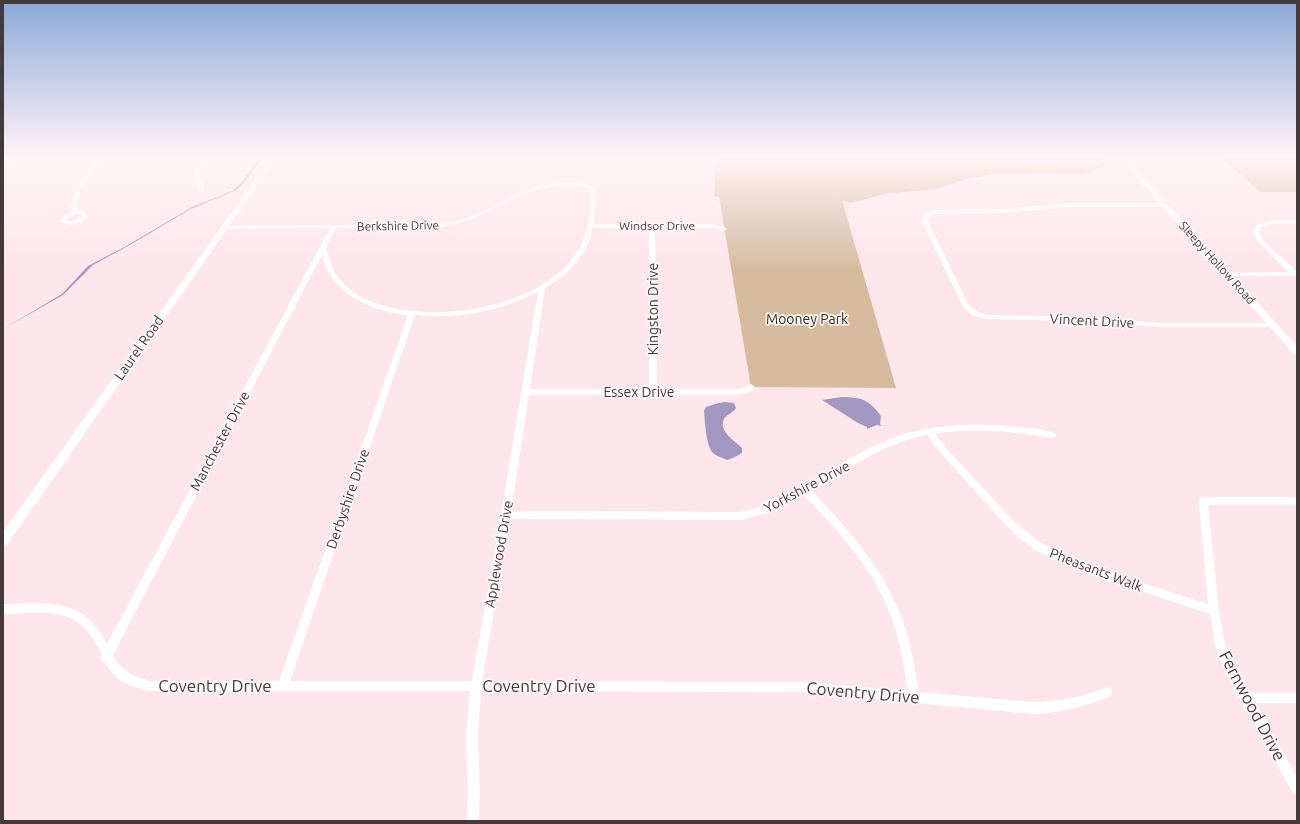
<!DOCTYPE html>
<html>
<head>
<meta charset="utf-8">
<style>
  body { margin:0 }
  #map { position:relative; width:1300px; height:824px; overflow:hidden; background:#fee6eb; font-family:Ubuntu,sans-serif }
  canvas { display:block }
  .frame { position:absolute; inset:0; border:4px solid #44393b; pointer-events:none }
</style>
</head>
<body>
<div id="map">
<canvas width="1300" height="824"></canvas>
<div class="frame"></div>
</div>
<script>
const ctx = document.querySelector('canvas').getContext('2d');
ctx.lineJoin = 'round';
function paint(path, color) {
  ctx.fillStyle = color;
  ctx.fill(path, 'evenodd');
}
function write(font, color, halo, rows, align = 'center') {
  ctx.font = font + ' Ubuntu,sans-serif';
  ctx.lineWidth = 3.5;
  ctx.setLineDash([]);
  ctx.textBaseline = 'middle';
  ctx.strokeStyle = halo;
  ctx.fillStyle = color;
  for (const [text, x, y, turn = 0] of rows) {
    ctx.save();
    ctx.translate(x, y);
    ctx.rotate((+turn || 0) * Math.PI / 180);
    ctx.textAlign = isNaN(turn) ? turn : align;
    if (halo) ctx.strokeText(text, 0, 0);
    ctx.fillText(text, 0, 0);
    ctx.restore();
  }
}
const green = new Path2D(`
  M 1220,156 L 1297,156 L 1297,192 L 1260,192 Z
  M 719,197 L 832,197 L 842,200 L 896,388 L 751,387 Z`);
const forest = new Path2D(`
  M 716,156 L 1056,156 L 1106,158 L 1110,163 L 1085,174 L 995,173 L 963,180 L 936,189 L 885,194 L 851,203 L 832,197 L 716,197 L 714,196 Z`);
const water = new Path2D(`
  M 260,156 L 263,156 L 248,178 L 237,190 L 191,209 L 130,245 L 93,265 L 63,295 L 3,329 L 62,294 L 88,266 L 126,246 L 192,207 L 232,191 L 244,180 Z
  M 842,397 C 862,397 869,400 881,416 L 880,424 L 882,426 L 877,425 L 867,429 L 867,427 L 858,423 L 822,400 Z
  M 725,402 L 734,403 L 736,408 C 733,413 726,415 724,419 C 718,431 735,441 742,448 L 742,453 L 735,457 L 727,460 C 723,458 716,456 713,453 C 706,446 705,421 704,411 L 706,407 L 718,403 Z`);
const minor = new Path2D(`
  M 3,156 L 7,156 L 3,158 Z
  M 17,156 L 23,156 L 3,172 L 3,167 Z
  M 102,156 L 108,156 C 93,173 78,186 77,210 L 85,212 L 88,217 C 80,224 68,228 59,221 L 65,215 L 71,212 C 72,188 85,172 102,156 ZM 78,214 L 81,214 L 82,217 L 73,221 L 66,221 L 69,217 Z
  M 204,156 L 215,157 L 219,156 L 227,156 L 217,160 L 212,160 L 200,172 L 204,190 L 201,192 L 198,190 L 194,172 L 207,159 Z
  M 553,183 C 566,183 585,180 595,190 L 596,207 L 594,224 L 712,224 L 726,228 L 727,229 L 724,231 L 712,228 L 655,228 L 657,389 L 737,389 L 744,388 L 751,384 L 755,387 L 749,393 L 737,395 L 529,395 L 511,511 L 741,512 C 772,506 796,490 823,475 C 845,462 867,448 890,439 C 926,425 966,423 1004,426 C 1020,427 1039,428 1055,433 L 1056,435 L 1055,437 L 1052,438 C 1014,432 973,427 935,434 L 946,448 L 1008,515 L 1024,530 L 1039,542 L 1060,553 L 1087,565 L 1208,604 L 1199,501 L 1200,498 L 1203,497 L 1297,497 L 1297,505 L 1208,505 L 1219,611 L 1225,645 L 1233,665 L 1249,693 L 1297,693 L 1297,703 L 1255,703 L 1297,777 L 1297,795 L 1293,793 L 1225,672 L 1215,645 L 1210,614 L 1083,572 L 1053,559 L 1032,548 L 1017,536 L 1002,521 L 940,452 L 927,435 C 885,443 847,469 811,490 C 848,529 885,570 903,621 C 911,644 915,668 919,692 L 1032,702 C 1058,702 1083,697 1107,687 L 1111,688 L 1112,692 L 1111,696 C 1085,707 1060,713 1032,714 L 801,692 L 481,691 L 478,736 L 480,792 L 479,821 L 467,821 L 468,792 L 466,736 L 470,691 L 151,691 C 139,688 127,686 117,678 C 111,673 108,664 102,661 L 101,657 L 102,655 C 78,604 51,613 3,614 L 3,604 C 47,603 85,597 107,644 L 330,228 L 225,229 L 222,227 L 223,226 L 439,224 C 448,222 458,221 466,218 C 497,206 519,188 553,183 ZM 553,187 C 564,187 582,183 590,191 C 591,212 588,238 575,255 C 539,307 442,322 385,306 C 374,303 359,298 350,289 C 345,285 339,279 335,273 C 331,266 329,256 326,248 L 336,228 L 439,228 L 470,220 L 522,195 L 539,189 ZM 593,228 L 649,228 L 649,389 L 530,389 L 545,288 C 570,273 586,257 593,228 ZM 322,255 C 324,261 326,270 330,275 C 348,301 378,312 408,315 L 279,681 L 151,681 C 133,676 122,672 113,655 ZM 538,292 L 501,515 L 472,681 L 290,681 L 415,315 C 456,320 501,311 538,292 ZM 804,495 C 839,532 877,572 893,622 C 901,644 904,668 908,691 L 801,682 L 482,681 L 510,519 L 741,520 L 767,513 Z
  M 1068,203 L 1164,203 L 1167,205 L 1164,207 L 1068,207 L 1004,213 L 936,214 L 930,216 L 928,221 L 968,304 L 976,311 L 986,315 L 1080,317 L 1160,323 L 1272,323 L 1276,325 L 1272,327 L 1160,327 L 1080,321 L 985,319 L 972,315 L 963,307 L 922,221 L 925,214 L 935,210 L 1004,209 Z
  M 1297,220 L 1297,224 L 1272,224 L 1261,227 L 1259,232 L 1262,239 L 1297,272 L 1297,276 L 1225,276 L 1224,275 L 1227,273 L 1288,272 L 1257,241 L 1253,232 L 1256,225 L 1272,220 Z`);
const tertiary = new Path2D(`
  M 272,156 L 278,156 L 7,545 L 3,546 L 3,532 Z
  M 1117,156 L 1123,156 L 1297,346 L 1297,355 L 1294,354 Z`);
const farStreetnames = [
  ["Berkshire Drive",398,226,-1],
  ["Windsor Drive",657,226],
  ["Sleepy Hollow Road",1217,263,48]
];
const streetNames = [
  ["Kingston Drive",653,309,-90],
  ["Vincent Drive",1092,321,3],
  ["Laurel Road",139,348,-55],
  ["Essex Drive",639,392],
  ["Manchester Drive",220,441,-62],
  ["Yorkshire Drive",807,487,-28],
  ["Derbyshire Drive",348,499,-71],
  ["Applewood Drive",499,554,-80],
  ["Pheasants Walk",1096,570,21]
];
const parkNames = [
  ["Mooney Park",807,319]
];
const nearStreetnames = [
  ["Coventry Drive",215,686],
  ["Coventry Drive",539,686],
  ["Coventry Drive",863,693,5],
  ["Fernwood Drive",1252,706,62]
];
paint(green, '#d5ba9e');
paint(forest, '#d9b896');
paint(water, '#a297c0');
paint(minor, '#fff');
paint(tertiary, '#fff');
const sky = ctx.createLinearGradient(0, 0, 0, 271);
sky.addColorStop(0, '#8ca8d8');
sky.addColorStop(0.58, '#fff4f6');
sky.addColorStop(1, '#fff4f600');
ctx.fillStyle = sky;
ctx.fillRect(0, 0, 1300, 271);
write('12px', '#44393b', '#fff8fa', farStreetnames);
write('14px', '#44393b', '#fff8fa', streetNames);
write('14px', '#3d260a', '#fff8fa', parkNames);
write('17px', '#44393b', '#fff8fa', nearStreetnames);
</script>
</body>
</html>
